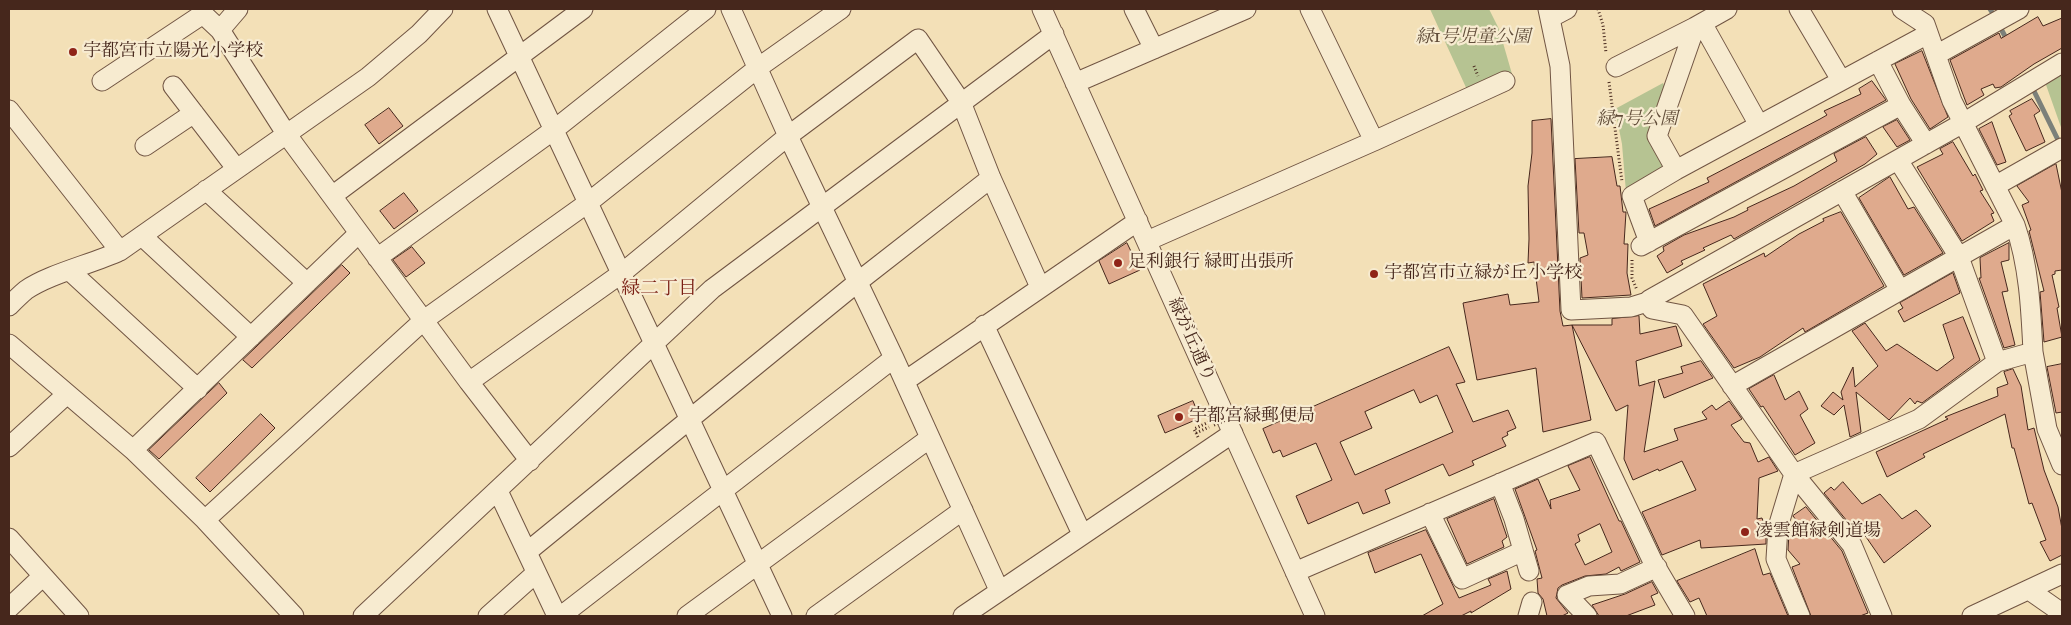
<!DOCTYPE html>
<html>
<head>
<meta charset="utf-8">
<style>
  body { margin:0 }
  #map { position:relative; width:2071px; height:625px; overflow:hidden; background:#f3e0b7; font-family:"IM FELL Great Primer",serif }
  canvas { display:block }
  .frame { position:absolute; inset:0; border:10px solid #46271c; pointer-events:none }
</style>
</head>
<body>
<div id="map">
<canvas width="2071" height="625"></canvas>
<div class="frame"></div>
</div>
<script>
const ctx = document.querySelector('canvas').getContext('2d');
ctx.lineJoin = 'round';
function paint(path, color) {
  ctx.fillStyle = color;
  ctx.fill(path, 'evenodd');
}
function stroke(path, color, width, dash) {
  ctx.strokeStyle = color;
  ctx.lineWidth = width;
  ctx.lineCap = dash ? 'butt' : 'round';
  ctx.setLineDash(dash || []);
  ctx.stroke(path);
}
function write(font, color, halo, rows, align = 'center') {
  ctx.font = font + ' "IM FELL Great Primer","Noto Serif JP",serif';
  ctx.lineWidth = 4.5;
  ctx.setLineDash([]);
  ctx.textBaseline = 'middle';
  ctx.strokeStyle = halo;
  ctx.fillStyle = color;
  for (const [text, x, y, turn = 0] of rows) {
    ctx.save();
    ctx.translate(x, y);
    ctx.rotate((+turn || 0) * Math.PI / 180);
    ctx.textAlign = isNaN(turn) ? turn : align;
    if (halo) ctx.strokeText(text, 0, 0);
    ctx.fillText(text, 0, 0);
    ctx.restore();
  }
}
const green = new Path2D(`
  M 1430,9 L 1489,9 L 1499,29 L 1512,74 L 1469,94 Z
  M 2062,72 L 2062,130 L 2045,82 Z
  M 1663,83 L 1667,91 L 1662,171 L 1626,192 L 1622,144 L 1615,109 Z`);
const stream = new Path2D(`
  M 1990,9 L 1995,17
  M 1999,25 L 2008,42
  M 2032,87 L 2060,144`);
const building = new Path2D(`
  M 2038,17 L 2043,26 L 2062,18 L 2062,48 L 2034,64 L 2001,87 L 1995,88 L 1993,84 L 1981,89 L 1984,95 L 1967,105 L 1950,60 L 1999,33 L 2001,38 Z
  M 1922,51 L 1948,117 L 1930,129 L 1911,99 L 1895,64 Z
  M 1872,81 L 1886,100 L 1655,226 L 1649,209 L 1709,182 L 1707,178 L 1820,119 L 1827,115 L 1824,111 L 1861,94 L 1859,89 Z
  M 2032,99 L 2040,111 L 2034,115 L 2045,142 L 2026,151 L 2009,116 L 2012,114 L 2010,111 Z
  M 389,108 L 403,126 L 379,144 L 365,125 Z
  M 1551,119 L 1560,311 L 1563,326 L 1572,325 L 1591,420 L 1543,432 L 1536,368 L 1477,380 L 1463,303 L 1508,294 L 1510,305 L 1539,302 L 1534,262 L 1528,263 L 1529,239 L 1528,186 L 1532,153 L 1532,121 Z
  M 1897,120 L 1910,140 L 1897,147 L 1883,127 Z
  M 1992,122 L 2006,162 L 1997,165 L 1979,129 Z
  M 1866,137 L 1877,154 L 1865,164 L 1734,239 L 1731,235 L 1703,248 L 1705,250 L 1681,261 L 1683,264 L 1667,273 L 1657,256 L 1664,251 L 1663,247 L 1684,235 L 1734,217 L 1748,210 L 1747,208 L 1794,186 L 1837,161 L 1834,154 Z
  M 1953,142 L 1973,176 L 1975,174 L 1983,190 L 1980,191 L 1994,213 L 1991,214 L 1994,221 L 1962,241 L 1917,167 L 1943,154 L 1940,149 Z
  M 1612,157 L 1617,186 L 1620,186 L 1623,212 L 1626,212 L 1624,244 L 1628,244 L 1627,273 L 1631,295 L 1582,298 L 1580,258 L 1588,255 L 1584,233 L 1579,233 L 1575,159 Z
  M 2056,164 L 2062,193 L 2062,270 L 2055,271 L 2055,274 L 2052,275 L 2059,307 L 2057,308 L 2062,337 L 2044,342 L 2040,292 L 2044,291 L 2029,231 L 2031,230 L 2022,205 L 2029,202 L 2017,186 Z
  M 1890,177 L 1908,209 L 1914,207 L 1943,253 L 1904,275 L 1859,198 Z
  M 404,193 L 418,211 L 394,229 L 380,211 Z
  M 1841,212 L 1884,286 L 1805,332 L 1803,328 L 1760,357 L 1734,368 L 1703,324 L 1717,316 L 1703,284 L 1764,253 L 1765,257 L 1799,234 L 1824,221 L 1823,219 Z
  M 1127,243 L 1140,270 L 1109,284 L 1099,261 Z
  M 2009,243 L 2009,260 L 2001,262 L 2008,291 L 2002,292 L 2015,345 L 2004,348 L 1979,278 L 1981,278 L 1980,258 Z
  M 412,247 L 425,263 L 406,277 L 393,260 Z
  M 342,265 L 350,273 L 252,368 L 243,360 Z
  M 1953,273 L 1960,293 L 1904,322 L 1898,311 L 1903,308 L 1900,303 Z
  M 1639,316 L 1640,334 L 1676,326 L 1682,346 L 1636,361 L 1639,386 L 1655,381 L 1644,452 L 1678,440 L 1674,429 L 1707,419 L 1702,412 L 1712,405 L 1716,410 L 1729,401 L 1742,419 L 1731,425 L 1744,442 L 1750,443 L 1758,462 L 1769,457 L 1778,471 L 1759,478 L 1757,519 L 1762,518 L 1766,531 L 1766,544 L 1701,548 L 1700,540 L 1662,555 L 1642,512 L 1696,490 L 1682,461 L 1659,471 L 1658,469 L 1633,480 L 1624,459 L 1628,405 L 1616,411 L 1572,325 L 1612,325 L 1612,319 Z
  M 1963,317 L 1980,360 L 1922,403 L 1917,401 L 1915,404 L 1910,398 L 1889,420 L 1856,392 L 1861,432 L 1850,437 L 1844,405 L 1834,415 L 1821,406 L 1833,392 L 1843,400 L 1841,392 L 1853,367 L 1855,387 L 1878,366 L 1852,331 L 1865,323 L 1886,351 L 1897,344 L 1937,371 L 1954,358 L 1943,325 Z
  M 1449,347 L 1465,382 L 1456,384 L 1473,422 L 1508,410 L 1516,428 L 1507,432 L 1508,435 L 1502,438 L 1506,446 L 1472,461 L 1474,465 L 1449,476 L 1443,464 L 1385,490 L 1390,503 L 1363,514 L 1358,502 L 1308,524 L 1296,496 L 1332,480 L 1316,443 L 1283,457 L 1280,450 L 1273,453 L 1263,429 ZM 1414,390 L 1420,403 L 1437,395 L 1453,432 L 1355,475 L 1340,442 L 1372,428 L 1365,412 Z
  M 1701,361 L 1713,378 L 1664,398 L 1658,380 L 1683,373 L 1681,367 Z
  M 2062,364 L 2062,412 L 2056,413 L 2047,367 Z
  M 2013,369 L 2021,386 L 2028,430 L 2034,428 L 2044,470 L 2058,507 L 2062,529 L 2062,555 L 2050,561 L 2040,542 L 2046,540 L 2032,503 L 2029,504 L 2014,448 L 2012,448 L 2005,414 L 1923,454 L 1925,457 L 1887,477 L 1876,452 L 1948,419 L 1945,417 L 1998,396 L 1997,388 L 2008,384 L 2004,372 Z
  M 1774,375 L 1785,400 L 1799,391 L 1808,409 L 1800,415 L 1815,443 L 1795,455 L 1763,406 L 1761,407 L 1749,389 Z
  M 219,383 L 227,393 L 159,459 L 149,450 Z
  M 1193,401 L 1200,418 L 1165,433 L 1158,416 Z
  M 261,414 L 275,428 L 210,492 L 196,478 Z
  M 1590,457 L 1619,521 L 1621,521 L 1640,562 L 1621,571 L 1619,567 L 1606,574 L 1585,576 L 1562,585 L 1558,588 L 1556,598 L 1568,613 L 1562,616 L 1547,616 L 1543,599 L 1538,593 L 1537,579 L 1542,578 L 1535,551 L 1537,550 L 1515,489 L 1538,479 L 1551,509 L 1550,500 L 1580,490 L 1568,466 ZM 1600,524 L 1612,552 L 1585,565 L 1575,544 L 1580,541 L 1578,535 Z
  M 1843,482 L 1862,504 L 1880,494 L 1902,519 L 1916,510 L 1931,526 L 1884,563 L 1864,534 L 1861,538 L 1824,493 L 1831,487 L 1834,490 Z
  M 1494,499 L 1507,537 L 1502,541 L 1504,547 L 1467,564 L 1447,519 Z
  M 1806,507 L 1842,551 L 1868,613 L 1860,616 L 1811,616 L 1792,567 L 1800,564 L 1788,550 L 1789,532 L 1800,525 L 1793,516 Z
  M 1426,530 L 1459,598 L 1491,585 L 1488,579 L 1507,571 L 1511,589 L 1471,613 L 1471,611 L 1461,616 L 1422,616 L 1443,604 L 1421,554 L 1375,573 L 1368,553 Z
  M 1755,549 L 1763,575 L 1770,573 L 1788,616 L 1707,616 L 1699,598 L 1690,602 L 1677,581 Z
  M 1652,582 L 1658,593 L 1651,596 L 1655,605 L 1626,616 L 1599,616 L 1592,605 L 1625,594 Z`);
const path = new Path2D(`
  M 1598,9 L 1603,25 L 1606,53
  M 1474,66 L 1478,76
  M 1609,82 L 1622,182
  M 1632,260 L 1632,278 L 1637,290
  M 1196,433 L 1209,427
  M 1198,437 L 1194,429 L 1211,421`);
const minor = new Path2D(`
  M 238,9 L 220,30 L 287,135 L 469,382 L 530,461
  M 497,9 L 782,616
  M 731,9 L 788,136 L 894,358 L 999,590
  M 1042,9 L 1315,616
  M 1134,9 L 1154,49
  M 1548,9 L 1560,66 L 1571,310 L 1631,307 L 1644,303
  M 1799,9 L 1841,80
  M 1550,18 L 1567,9
  M 1702,23 L 1759,125
  M 1936,55 L 2019,9
  M 1878,61 L 1901,105
  M 1616,67 L 1695,27
  M 102,81 L 203,14 L 220,30
  M 1075,83 L 1246,9
  M 173,86 L 236,168
  M 9,110 L 120,251
  M 1374,141 L 1505,81
  M 145,146 L 194,113
  M 1898,160 L 1959,257 L 1997,362
  M 1676,170 L 1657,136 L 1695,27 L 1727,9
  M 1995,186 L 2062,148
  M 206,190 L 307,283
  M 1842,191 L 1900,290
  M 332,196 L 583,9
  M 142,236 L 251,337
  M 1147,241 L 1374,141 L 1310,9
  M 1649,242 L 1632,196 L 1676,170 L 1928,34
  M 1641,246 L 1901,105 L 1926,144
  M 377,258 L 555,129 L 706,9
  M 70,271 L 198,389
  M 1649,300 L 1963,123 L 2062,63
  M 9,306 C 14,301 20,295 26,290 C 49,274 92,264 120,251 L 368,77 L 419,34 L 443,9
  M 1652,309 L 1683,315 L 1794,474 L 1852,545 L 1882,616
  M 984,325 L 1082,534
  M 9,344 L 133,450 L 205,520 L 294,616
  M 2033,352 L 2047,429 L 2062,465
  M 905,381 L 1138,221
  M 469,382 L 622,273 L 788,136 L 918,39 L 961,102 L 991,178 L 1040,287
  M 1732,386 L 2015,225
  M 9,447 L 67,394
  M 133,450 L 359,233
  M 1500,483 L 1514,519 L 1529,571
  M 498,491 L 557,616
  M 1430,513 L 1462,579 L 1523,551
  M 205,520 L 424,320 L 589,202 L 759,67 L 841,9
  M 9,538 L 79,616
  M 527,552 L 859,281 L 991,178
  M 1295,572 L 1596,442 L 1652,560 L 1685,616
  M 2029,590 L 2062,613
  M 9,608 L 43,576
  M 363,616 L 712,289 L 1054,34
  M 488,616 L 536,573
  M 561,616 L 894,358
  M 687,616 L 930,438
  M 816,616 L 963,510
  M 963,616 L 1233,433
  M 1528,616 L 1532,602
  M 1587,616 L 1567,595 L 1589,586 L 1620,584 L 1657,567
  M 1800,616 L 1776,559 L 1778,527 L 1794,474 L 1919,419 L 1997,362 L 2033,352 C 2031,310 2029,265 2015,225 L 1952,101 L 1925,24 L 1902,9
  M 1972,616 L 2062,574`);
const pathBridge = new Path2D(`
  M 1214,425 L 1240,414`);
const markers = [
  [73,52,5,"#8f2418"],
  [1118,263,5,"#8f2418"],
  [1374,274,5,"#8f2418"],
  [1179,417,5,"#8f2418"],
  [1745,532,5,"#8f2418"]
];
const parkNames = [
  ["緑1号児童公園",1473,38],
  ["緑7号公園",1637,120]
];
const poiNames = [
  ["宇都宮市立陽光小学校",83,52],
  ["足利銀行 緑町出張所",1128,263],
  ["宇都宮市立緑が丘小学校",1384,274],
  ["宇都宮緑郵便局",1189,417],
  ["凌雲館緑剣道場",1755,532]
];
const streetNames = [
  ["緑が丘通り",1191,340,66]
];
const neighbourhoodNames = [
  ["緑二丁目",659,289]
];
paint(green, '#b6c392');
stroke(stream, '#7c807a', 5);
paint(building, '#dfaa8d');
stroke(building, '#46271c', 1);
stroke(minor, '#715543', 21);
stroke(path, '#46271c', 3, [1, 2.5]);
stroke(minor, '#f7ebd0', 19);
stroke(pathBridge, '#46271c', 3, [1, 2.5]);
for (const [x, y, r, color] of markers) {
  const dot = new Path2D();
  dot.arc(x, y, r, 0, 2 * Math.PI);
  ctx.fillStyle = color;
  ctx.fill(dot);
  stroke(dot, '#f7ebd0', 2);
}
write('italic 18px', '#624e3a', '#f7ebd0', parkNames);
write('18px', '#46271c', '#f7ebd0', poiNames, 'left');
write('18px', '#46271c', '#f7ebd0', streetNames);
write('19px', '#7a1f14', '#f7ebd0', neighbourhoodNames);
</script>
</body>
</html>
